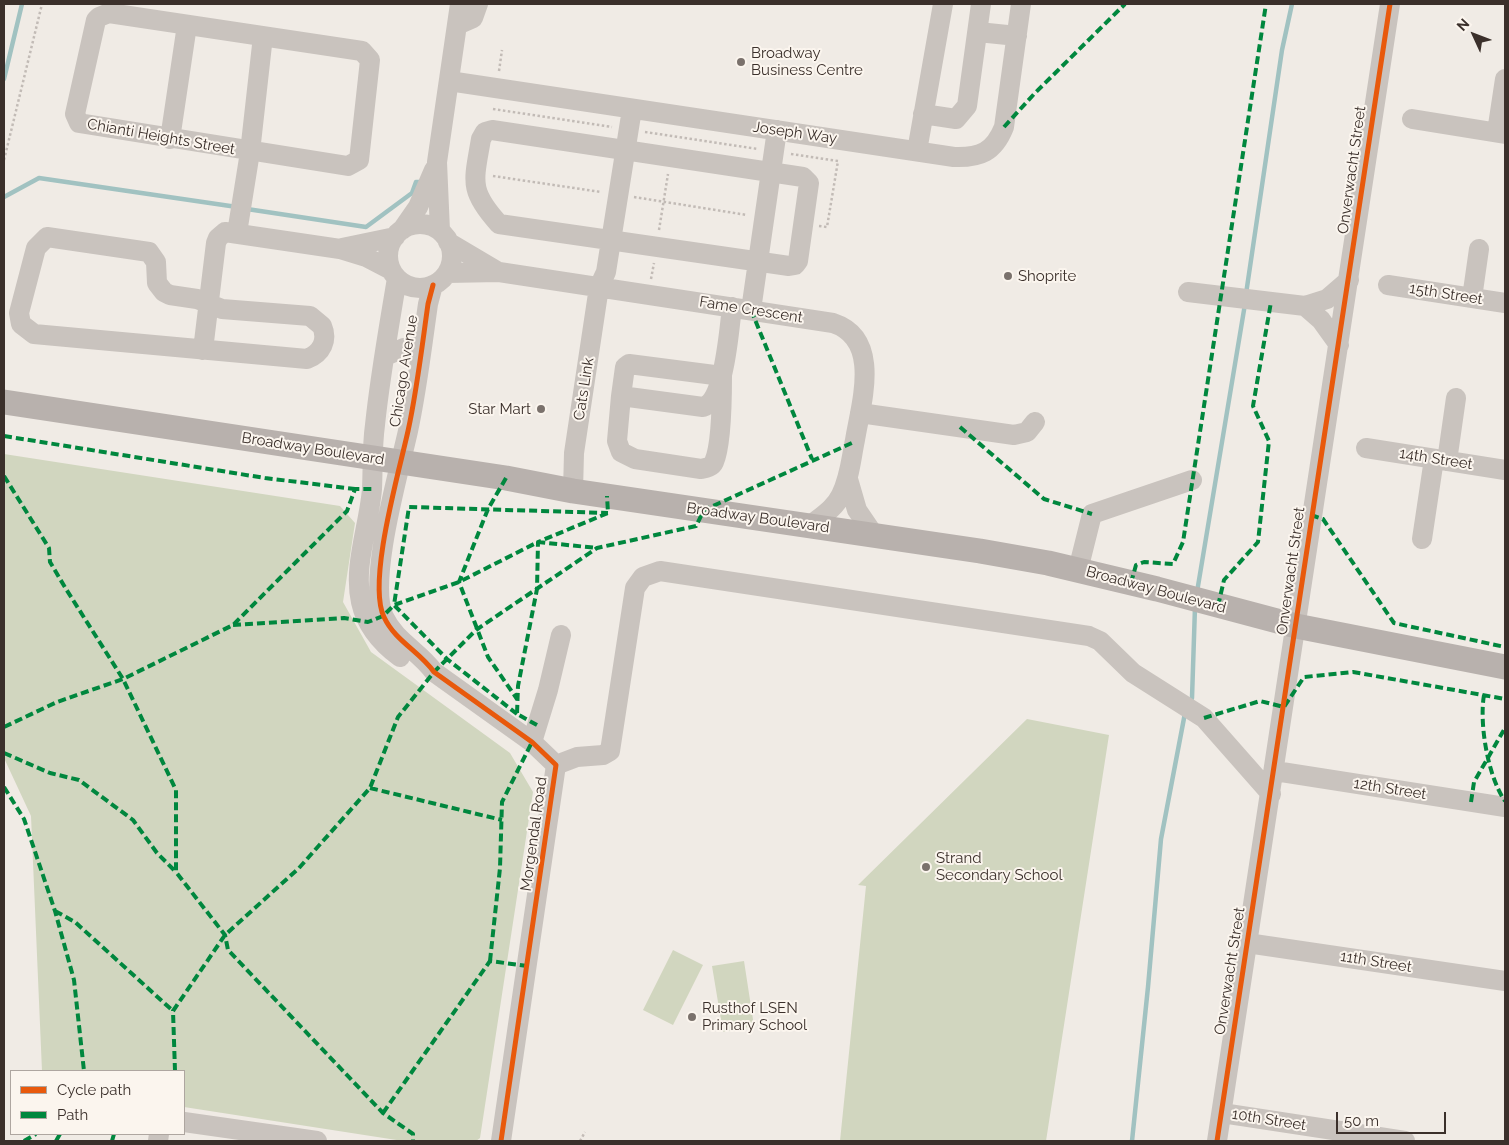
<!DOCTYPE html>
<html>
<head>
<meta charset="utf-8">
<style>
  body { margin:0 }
  #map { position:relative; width:1509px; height:1145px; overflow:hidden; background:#f0ebe5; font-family:Raleway,sans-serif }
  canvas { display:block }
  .frame { position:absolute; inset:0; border:5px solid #3b302b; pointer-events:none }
  .legend { position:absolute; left:10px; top:1070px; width:175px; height:65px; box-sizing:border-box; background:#fbf5ee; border:1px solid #aea6a0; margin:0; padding:6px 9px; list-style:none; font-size:15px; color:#3b302b }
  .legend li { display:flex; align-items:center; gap:10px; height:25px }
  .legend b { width:25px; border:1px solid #aea6a0 }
  .north { position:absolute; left:1449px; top:10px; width:50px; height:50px; -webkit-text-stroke:4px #fbf5ee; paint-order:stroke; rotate:313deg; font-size:14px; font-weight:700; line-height:20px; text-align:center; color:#3b302b }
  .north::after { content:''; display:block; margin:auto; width:18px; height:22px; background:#3b302b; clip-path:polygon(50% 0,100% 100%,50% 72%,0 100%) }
  .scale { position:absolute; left:1336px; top:1112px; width:110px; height:22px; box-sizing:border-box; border:2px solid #3b302b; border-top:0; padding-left:6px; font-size:15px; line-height:18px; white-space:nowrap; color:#3b302b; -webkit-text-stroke:4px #fbf5ee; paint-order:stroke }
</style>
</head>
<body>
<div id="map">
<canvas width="1509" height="1145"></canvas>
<div class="frame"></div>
<ul class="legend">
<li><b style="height:6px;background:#e8590c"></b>Cycle path</li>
<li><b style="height:6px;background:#00873e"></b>Path</li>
</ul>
<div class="north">N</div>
<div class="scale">50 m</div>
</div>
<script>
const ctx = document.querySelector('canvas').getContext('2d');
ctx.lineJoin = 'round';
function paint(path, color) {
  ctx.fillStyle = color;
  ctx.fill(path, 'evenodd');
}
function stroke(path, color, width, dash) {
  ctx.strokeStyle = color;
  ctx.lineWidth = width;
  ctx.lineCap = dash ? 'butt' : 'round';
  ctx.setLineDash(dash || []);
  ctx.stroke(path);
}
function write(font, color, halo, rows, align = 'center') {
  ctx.font = font + ' Raleway,sans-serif';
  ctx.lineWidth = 4;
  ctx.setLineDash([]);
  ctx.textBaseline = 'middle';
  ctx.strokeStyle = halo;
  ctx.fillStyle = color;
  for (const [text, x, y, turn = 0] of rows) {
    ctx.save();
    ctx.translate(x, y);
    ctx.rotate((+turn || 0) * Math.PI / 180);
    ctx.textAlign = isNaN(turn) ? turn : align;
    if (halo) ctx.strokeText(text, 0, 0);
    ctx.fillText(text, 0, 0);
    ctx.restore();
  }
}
const green = new Path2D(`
  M 4,454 L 340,506 L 355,523 L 343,602 L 371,652 L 510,753 L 533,792 L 480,1138 L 476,1141 L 403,1141 L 184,1107 L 184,1071 L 42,1071 L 31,816 L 4,758 Z
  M 1027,719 L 1109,735 L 1046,1141 L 840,1141 L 866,886 L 858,885 Z
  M 673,950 L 703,965 L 673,1025 L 643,1010 Z
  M 744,961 L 754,1026 L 723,1032 L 712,966 Z`);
const stream = new Path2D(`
  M 4,79 L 22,4
  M 4,197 L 39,178 L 237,207
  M 247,209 L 366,227 L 412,193 L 416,182 L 420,182
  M 1246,294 L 1282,50 L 1292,4
  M 1197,592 L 1245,304
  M 1189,704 L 1192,698 L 1195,607
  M 1132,1141 L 1148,987 L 1161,839 L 1185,713`);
const path = new Path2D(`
  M 499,71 L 502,50
  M 493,109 L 612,127
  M 645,132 L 758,149
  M 791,154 L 838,161 L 827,227 L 819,226
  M 4,160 L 42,4
  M 493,176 L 601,192
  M 634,197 L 747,215
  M 659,230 L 668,174
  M 651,279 L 654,263
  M 580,1141 L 585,1132`);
const minor = new Path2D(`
  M 109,13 L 362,51 L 370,60 L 359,160 L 348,166 L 79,123 L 75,114 L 96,20 L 99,17 Z
  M 457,25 L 473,18 L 478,4
  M 978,32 L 1017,36
  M 449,81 L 954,157 C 980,158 994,152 1004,127 L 1021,4
  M 923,114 L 956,119 L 967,106 L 981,4
  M 1412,119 L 1505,134
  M 492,130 L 803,177 L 809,183 L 798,261 L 795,265 L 789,266 L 499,224 C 468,190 474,181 481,139 L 485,132 Z
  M 1497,132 L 1505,79
  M 170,139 L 187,25
  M 917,151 L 943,4
  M388 256a32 32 0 1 1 64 0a32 32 0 1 1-64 0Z
  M 402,230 L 418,207 L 434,170
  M 440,231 L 437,162 L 460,4
  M 237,233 L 250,152 L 263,36
  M 47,237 L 149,252 L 156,262 L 157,283 L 164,292 L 170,295 L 197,299 L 222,309 L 310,316 L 322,326 C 328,340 322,353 307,359 L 34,334 L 21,324 L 19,313 L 36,248 Z
  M 448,242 L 497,271
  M 342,248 L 395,237
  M 447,273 L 499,272 L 833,323 C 882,339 861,403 855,440 C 851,459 850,477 841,495 C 835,508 822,516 811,525
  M 397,278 C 389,327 380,376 375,425 C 372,446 373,468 372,489 C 369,526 353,566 361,602 C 366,625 381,643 400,657
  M 433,285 L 428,304 C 422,346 417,390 408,431 C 399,472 367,582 384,617 C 395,641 419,651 434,672 L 532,742 L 556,765 L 501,1141
  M 1388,285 L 1505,303
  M 1188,292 L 1305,306 L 1327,299 L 1349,280
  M 1472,298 L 1479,249
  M 1305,306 L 1321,320 L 1339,345
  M 751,310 L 777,130
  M 203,350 L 216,243 L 218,238 L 225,232 L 340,249 L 366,257 L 391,270
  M 385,356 L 404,348 L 421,347
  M 722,376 C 722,396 722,444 714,462 C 712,467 706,468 701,469 L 635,459 L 621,452 L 617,441 L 621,396 L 703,407 C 725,400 729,329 732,307
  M 621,396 L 625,367 L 629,364 L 722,376
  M 860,413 L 1014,435 L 1027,432 L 1035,422
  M 1366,448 L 1505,470
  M 1447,461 L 1456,398
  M 848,479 L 857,510 L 874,535
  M 573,491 L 574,453 L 599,287 L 606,272 L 632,109
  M 1422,539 L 1434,459
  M 1078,570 L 1092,514 L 1192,480
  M 532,742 L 548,690 L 561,635
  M 556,765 L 577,757 L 603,755 L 610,751 L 635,588 L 643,577 L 660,571 L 1089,636 L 1100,641 L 1133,673 L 1204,718 L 1271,794
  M 1275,771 L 1505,807
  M 1247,943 L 1505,981
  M 1222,1113 L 1405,1141
  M 184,1122 L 317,1141
  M 158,1141 L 159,1134
  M 1217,1141 L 1390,4`);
const major = new Path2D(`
  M 4,402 L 506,478 L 573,491 L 980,551 L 1048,563 L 1157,589 L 1296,626 L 1505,667`);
const quiet = new Path2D(`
  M 1004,127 L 1035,93 L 1125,4
  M 751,310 L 812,459
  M 960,427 L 1044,499 L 1092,514
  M 4,436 L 265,478 L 355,489
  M 4,476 L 49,548 L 50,562 L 66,589 L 123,679 L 176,790 L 176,872 L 225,935 L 228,950 L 383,1113 L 413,1134 L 413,1141
  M 506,478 L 488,509 L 459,582 L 488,657 L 517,699
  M 1311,515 L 1323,519 L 1394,623 L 1505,647
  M 1131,583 L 1136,565 L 1144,562 L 1173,564 L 1183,542 L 1266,4
  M 1218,606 L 1224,580 L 1258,542 L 1269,441 L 1253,406 L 1271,302
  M 233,625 L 344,618 L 368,622 L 383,616 L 394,605 L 459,582 L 538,542 L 597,548
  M 1484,695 C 1479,724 1488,777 1505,801
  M 517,714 L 447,659 L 394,605 L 409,507 L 608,513
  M 1204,718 L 1260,701 L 1284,707 L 1304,677 L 1353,672 L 1505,699
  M 537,725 L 517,714 L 518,686 L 537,589 L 538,542 L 608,513 L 607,496
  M 4,727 L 57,702 L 123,679 L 233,625 L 347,511 L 355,489 L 372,489
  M 4,753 L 50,773 L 79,780 L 133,820 L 157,853 L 176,872
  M 4,787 L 24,819 L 55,911 L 74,980 L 84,1071
  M 370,788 L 502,820
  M 1471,802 L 1474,782 L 1505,728
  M 55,911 L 75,922 L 173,1011
  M 490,961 L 500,868 L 502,802 L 532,742
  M 175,1071 L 173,1011 L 225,935 L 299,868 L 370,788 L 398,717 L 434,672 L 476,630 L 597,548 L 696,526 L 704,510 L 854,442
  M 383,1113 L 490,961 L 527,966
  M 24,1141 L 36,1134
  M 56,1141 L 60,1134
  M 112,1141 L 114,1134`);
const cycleway = new Path2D(`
  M 433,285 L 428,304 C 422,346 417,390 408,431 C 399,472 367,582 384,617 C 395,641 419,651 434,672 L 532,742 L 556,765 L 501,1141
  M 1217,1141 L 1390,4`);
const markers = [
  [741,62,5,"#7a716c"],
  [1008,276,5,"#7a716c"],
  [541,409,5,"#7a716c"],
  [926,867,5,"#7a716c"],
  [692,1017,5,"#7a716c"]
];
const poiNames = [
  ["Broadway",751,53],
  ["Business Centre",751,70],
  ["Shoprite",1018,276],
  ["Star Mart",531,409,"right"],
  ["Strand",936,858],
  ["Secondary School",936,875],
  ["Rusthof LSEN",702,1008],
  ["Primary School",702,1025]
];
const streetNames = [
  ["Joseph Way",795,133,8],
  ["Chianti Heights Street",161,137,10],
  ["Onverwacht Street",1352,170,-82],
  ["15th Street",1446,294,9],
  ["Fame Crescent",751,310,9],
  ["Chicago Avenue",404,371,-81],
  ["Cats Link",584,389,-81],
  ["Broadway Boulevard",313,449,9],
  ["14th Street",1436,459,9],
  ["Broadway Boulevard",758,518,8],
  ["Onverwacht Street",1291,571,-82],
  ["Broadway Boulevard",1156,590,15],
  ["12th Street",1390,789,9],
  ["Morgendal Road",534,834,-82],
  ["11th Street",1376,962,9],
  ["Onverwacht Street",1230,971,-81],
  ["10th Street",1269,1120,9]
];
paint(green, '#d1d6bf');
stroke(stream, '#a1c2c1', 4.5);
stroke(path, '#c2bbb6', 2.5, [2.5, 2.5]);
stroke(minor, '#c9c3be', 20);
stroke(major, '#b8b1ad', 25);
stroke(quiet, '#00873e', 4, [8, 4]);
stroke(cycleway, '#e8590c', 5);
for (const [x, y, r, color] of markers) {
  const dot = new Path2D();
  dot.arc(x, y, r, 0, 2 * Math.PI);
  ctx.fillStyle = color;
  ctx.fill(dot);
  stroke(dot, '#fbf5ee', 2);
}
write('15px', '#3b302b', '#fbf5ee', poiNames, 'left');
write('15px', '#3b302b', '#fbf5ee', streetNames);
</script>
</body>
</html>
